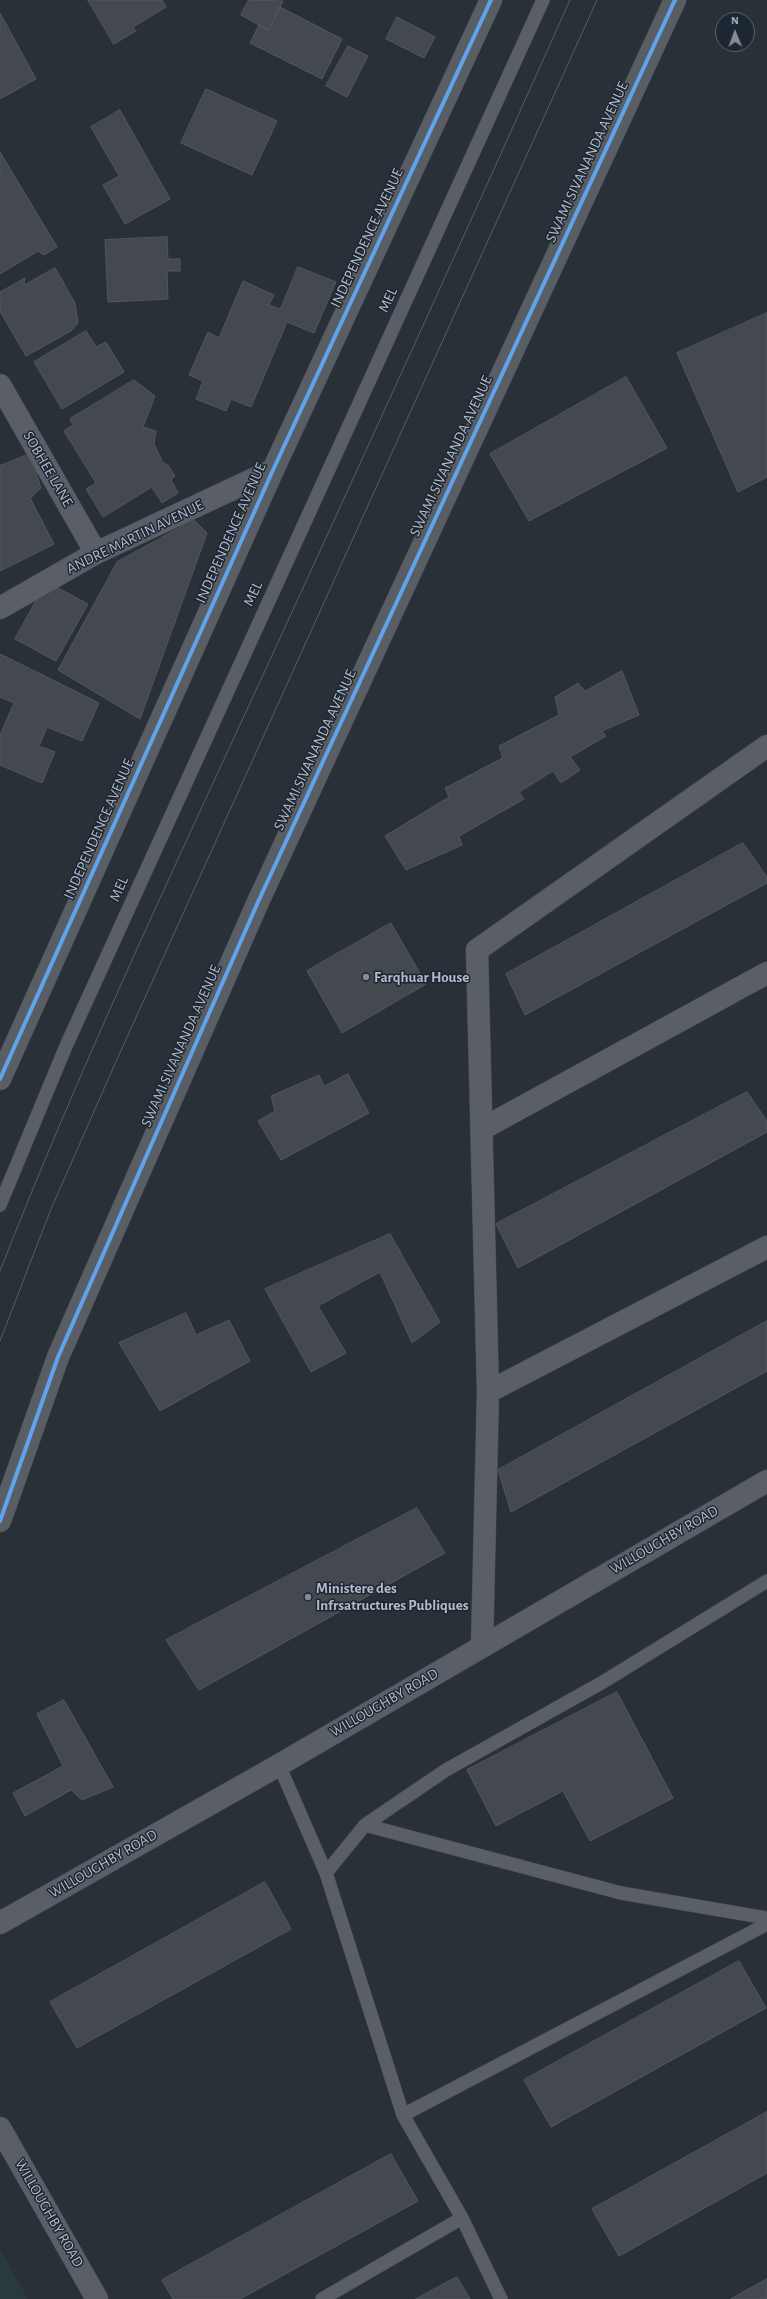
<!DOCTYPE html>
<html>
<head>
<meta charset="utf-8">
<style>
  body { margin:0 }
  #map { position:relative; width:767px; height:2299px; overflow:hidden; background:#2a3038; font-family:"Alegreya Sans",sans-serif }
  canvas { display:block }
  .north { position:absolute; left:715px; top:12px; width:40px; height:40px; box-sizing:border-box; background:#1d2633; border:1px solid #59626f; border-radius:50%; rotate:359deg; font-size:11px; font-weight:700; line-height:16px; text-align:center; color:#b4bcc9 }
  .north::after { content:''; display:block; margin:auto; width:14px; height:18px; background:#848b96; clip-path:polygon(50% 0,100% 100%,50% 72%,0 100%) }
</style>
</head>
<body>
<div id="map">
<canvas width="767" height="2299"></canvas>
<div class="north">N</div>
</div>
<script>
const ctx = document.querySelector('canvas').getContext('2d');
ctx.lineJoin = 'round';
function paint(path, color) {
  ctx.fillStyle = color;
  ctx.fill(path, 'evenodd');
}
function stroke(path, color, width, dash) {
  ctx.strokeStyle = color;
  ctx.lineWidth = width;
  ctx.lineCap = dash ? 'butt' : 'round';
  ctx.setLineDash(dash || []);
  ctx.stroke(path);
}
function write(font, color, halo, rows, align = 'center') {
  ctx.font = font + ' "Alegreya Sans",sans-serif';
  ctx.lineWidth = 3;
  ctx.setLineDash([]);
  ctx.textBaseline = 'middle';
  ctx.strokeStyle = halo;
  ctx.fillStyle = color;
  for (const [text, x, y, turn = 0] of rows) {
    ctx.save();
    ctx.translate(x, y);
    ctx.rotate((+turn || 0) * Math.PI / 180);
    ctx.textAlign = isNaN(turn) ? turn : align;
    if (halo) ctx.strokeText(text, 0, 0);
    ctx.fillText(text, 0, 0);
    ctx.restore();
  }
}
const green = new Path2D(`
  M 0,2249 L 28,2299 L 0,2299 Z`);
const building = new Path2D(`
  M 88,0 L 162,0 L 166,7 L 133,27 L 136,31 L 114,44 Z
  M 249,0 L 283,1 L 268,30 L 241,15 Z
  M 280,7 L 342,39 L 322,79 L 250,43 L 259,25 L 268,30 Z
  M 0,13 L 36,79 L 0,99 Z
  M 397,17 L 435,37 L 424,58 L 386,39 Z
  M 348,46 L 368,56 L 347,97 L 326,86 Z
  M 206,89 L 277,121 L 252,175 L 181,143 Z
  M 120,110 L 170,199 L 125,224 L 103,185 L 119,176 L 91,127 Z
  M 0,152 L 57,247 L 44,255 L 38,251 L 0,274 Z
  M 167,237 L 168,259 L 180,259 L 180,271 L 167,271 L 168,299 L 108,302 L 105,240 Z
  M 298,267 L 336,282 L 314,333 L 287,322 L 251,407 L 231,399 L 226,411 L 196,399 L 203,381 L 189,375 L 208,332 L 219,338 L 243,281 L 274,295 L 269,305 L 280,309 Z
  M 55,268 L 75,303 L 78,323 L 71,331 L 26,356 L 0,311 L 0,292 L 25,278 L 24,285 Z
  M 767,313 L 767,477 L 738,492 L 677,353 Z
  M 86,331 L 96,347 L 106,342 L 124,372 L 62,409 L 34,362 Z
  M 626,377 L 667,448 L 529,521 L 490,454 Z
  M 134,380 L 155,396 L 143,427 L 156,431 L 154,444 L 163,463 L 168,465 L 175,476 L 171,480 L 178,493 L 162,503 L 152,487 L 103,517 L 86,489 L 96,483 L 64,431 L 73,425 L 70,419 Z
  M 30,454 L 41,488 L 30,498 L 54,544 L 0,571 L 0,466 Z
  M 194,520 L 207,533 L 140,719 L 58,670 L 117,562 Z
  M 47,582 L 88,604 L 56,661 L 15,639 Z
  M 0,654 L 99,703 L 82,741 L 47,727 L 39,746 L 55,752 L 42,783 L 0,765 L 0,735 L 14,703 L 0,697 Z
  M 622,671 L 639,715 L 602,731 L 606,736 L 570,757 L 580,770 L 561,783 L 553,771 L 519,792 L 524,799 L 459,836 L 462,845 L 406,870 L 385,836 L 449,797 L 445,788 L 503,758 L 499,746 L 559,715 L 555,697 L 578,683 L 585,691 Z
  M 743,843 L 767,877 L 767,883 L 525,1015 L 506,974 Z
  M 391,923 L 426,984 L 342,1033 L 307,971 Z
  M 348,1074 L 369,1113 L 281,1160 L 258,1121 L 275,1111 L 271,1096 L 319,1075 L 324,1086 Z
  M 747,1092 L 767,1121 L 767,1132 L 518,1268 L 496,1224 Z
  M 390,1234 L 440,1322 L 412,1343 L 380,1272 L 318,1306 L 346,1353 L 311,1372 L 265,1289 Z
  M 186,1313 L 196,1335 L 229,1320 L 250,1361 L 160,1411 L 119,1343 Z
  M 767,1321 L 767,1371 L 511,1512 L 498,1470 Z
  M 417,1508 L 445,1553 L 199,1690 L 166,1640 Z
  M 617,1692 L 673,1798 L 590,1841 L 563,1791 L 496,1826 L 467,1770 Z
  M 64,1700 L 113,1787 L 82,1800 L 71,1790 L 25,1816 L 13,1793 L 63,1766 L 37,1714 Z
  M 265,1882 L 291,1929 L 77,2048 L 50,2002 Z
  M 739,1961 L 766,2008 L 551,2127 L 524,2080 Z
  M 767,2112 L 767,2173 L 619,2256 L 592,2209 Z
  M 391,2154 L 418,2201 L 240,2299 L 173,2299 L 162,2280 Z
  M 457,2277 L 470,2299 L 416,2299 Z
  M 767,2279 L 767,2299 L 731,2299 Z`);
const lane = new Path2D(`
  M 0,1205 L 66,1046 L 543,0
  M 279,1765 L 326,1873 L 403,2115 L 462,2218 L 501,2299
  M 365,1825 L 446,1770 L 603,1682 L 767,1581
  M 326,1873 L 365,1825 L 621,1893 L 767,1918
  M 403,2115 L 767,1924
  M 322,2299 L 462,2218`);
const street = new Path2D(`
  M 0,385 L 96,553
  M 0,608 L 96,553 L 273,470
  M 482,1129 L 767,973
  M 488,1392 L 767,1247
  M 482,1646 L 488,1392 L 477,950 L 767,746
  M 0,1923 L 279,1765 L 767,1481
  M 0,2128 L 97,2299`);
const secondary = new Path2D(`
  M 0,1079 L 273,470 L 491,0
  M 0,1521 L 58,1357 L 258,902 L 675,0`);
const tram = new Path2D(`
  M 0,1271 C 79,1069 172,872 263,675 C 366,451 469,226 570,0
  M 0,1341 L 51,1209 L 114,1066 L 597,0`);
const cycleway = new Path2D(`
  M 0,1079 L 273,470 L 491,0
  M 0,1521 L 58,1357 L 258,902 L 675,0`);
const markers = [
  [366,977,4,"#848b96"],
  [308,1597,4,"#848b96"]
];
const streetNames = [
  ["SWAMI SIVANANDA AVENUE",587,162,-65],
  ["INDEPENDENCE AVENUE",367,238,-65],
  ["MEL",388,300,-65],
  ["SWAMI SIVANANDA AVENUE",451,456,-65],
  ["SOBHEE LANE",48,469,60],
  ["INDEPENDENCE AVENUE",231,533,-66],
  ["ANDRE MARTIN AVENUE",135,537,-26],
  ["MEL",253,594,-65],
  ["SWAMI SIVANANDA AVENUE",315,750,-65],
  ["INDEPENDENCE AVENUE",99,829,-66],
  ["MEL",119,889,-66],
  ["SWAMI SIVANANDA AVENUE",181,1046,-66],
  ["WILLOUGHBY ROAD",664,1540,-30],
  ["WILLOUGHBY ROAD",384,1703,-30],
  ["WILLOUGHBY ROAD",103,1864,-30],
  ["WILLOUGHBY ROAD",49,2213,60]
];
const poiNames = [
  ["Farqhuar House",374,977],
  ["Ministere des",316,1588],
  ["Infrsatructures Publiques",316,1605]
];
paint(green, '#273a3e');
paint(building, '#444950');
stroke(building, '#52575f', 1);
stroke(lane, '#484c53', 14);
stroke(street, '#484c53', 23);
stroke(secondary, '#484c53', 23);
stroke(lane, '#5a5e66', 13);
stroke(street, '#5a5e66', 22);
stroke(secondary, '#595d64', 22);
stroke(tram, '#595d64', 1);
stroke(cycleway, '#60a3ed', 4);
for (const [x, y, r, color] of markers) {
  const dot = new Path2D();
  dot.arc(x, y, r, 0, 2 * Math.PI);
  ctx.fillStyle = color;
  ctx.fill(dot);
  stroke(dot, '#1d2633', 1.5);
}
write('15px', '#b4bcc9', '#1d2633', streetNames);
write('bold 15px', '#b4bcc9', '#1d2633', poiNames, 'left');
</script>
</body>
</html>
